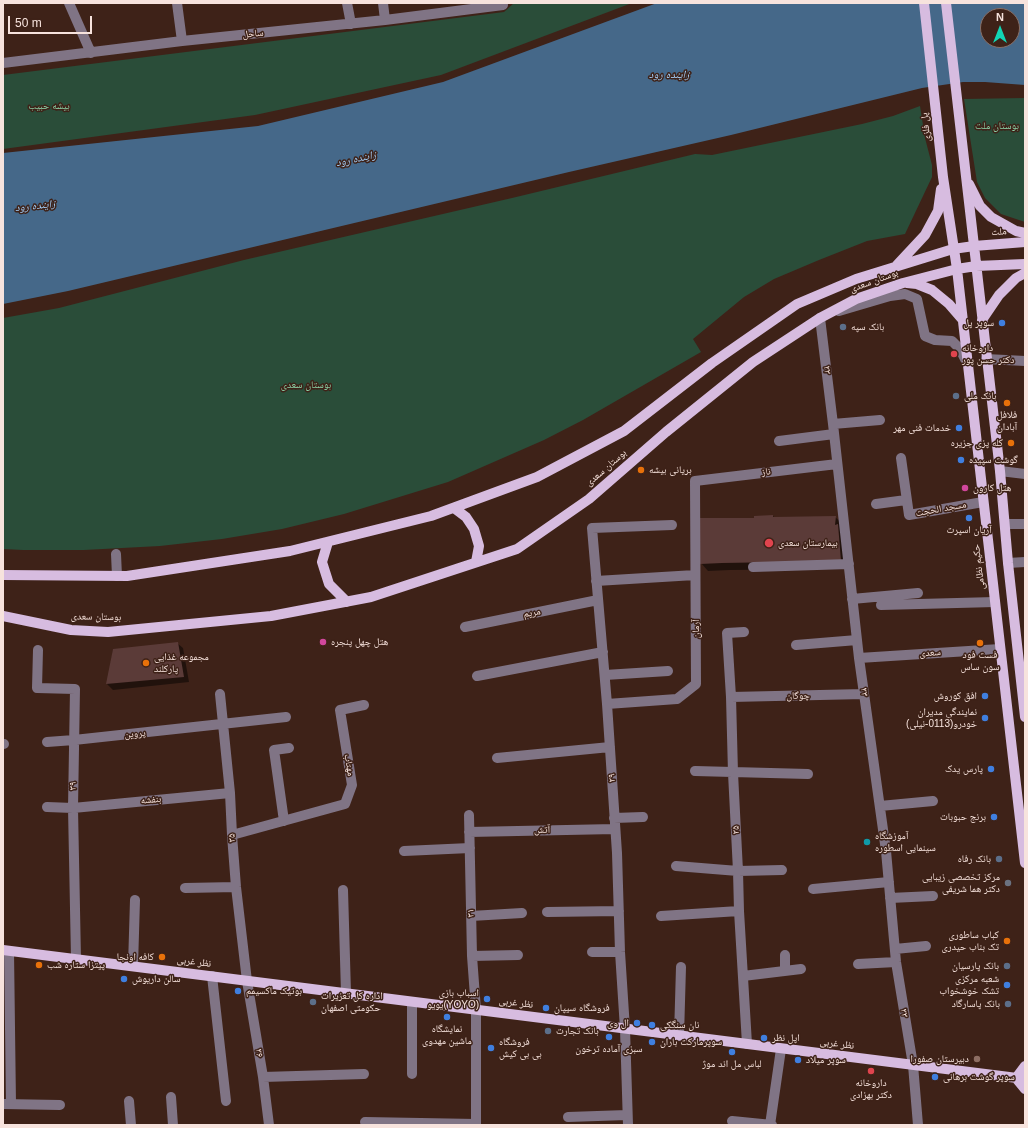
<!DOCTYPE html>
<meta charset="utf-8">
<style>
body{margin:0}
#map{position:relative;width:1028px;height:1128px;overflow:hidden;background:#3e2218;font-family:Helvetica,sans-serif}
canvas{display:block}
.frame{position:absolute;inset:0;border:4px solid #f7e3dd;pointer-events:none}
.north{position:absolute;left:980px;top:8px;width:40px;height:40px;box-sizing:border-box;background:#3e2218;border:1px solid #886f67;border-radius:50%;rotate:0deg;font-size:11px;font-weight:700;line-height:16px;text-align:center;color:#f7e3dd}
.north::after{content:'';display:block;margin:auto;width:14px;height:18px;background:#12d5b4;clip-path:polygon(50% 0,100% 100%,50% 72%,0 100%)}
.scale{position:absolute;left:8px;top:16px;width:84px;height:18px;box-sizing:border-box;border:2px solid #f7e3dd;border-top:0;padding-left:5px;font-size:12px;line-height:14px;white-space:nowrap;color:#f7e3dd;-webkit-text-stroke:3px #3e2218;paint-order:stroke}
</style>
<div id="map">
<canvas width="1028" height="1128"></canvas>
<div class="frame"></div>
<div class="north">N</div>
<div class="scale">50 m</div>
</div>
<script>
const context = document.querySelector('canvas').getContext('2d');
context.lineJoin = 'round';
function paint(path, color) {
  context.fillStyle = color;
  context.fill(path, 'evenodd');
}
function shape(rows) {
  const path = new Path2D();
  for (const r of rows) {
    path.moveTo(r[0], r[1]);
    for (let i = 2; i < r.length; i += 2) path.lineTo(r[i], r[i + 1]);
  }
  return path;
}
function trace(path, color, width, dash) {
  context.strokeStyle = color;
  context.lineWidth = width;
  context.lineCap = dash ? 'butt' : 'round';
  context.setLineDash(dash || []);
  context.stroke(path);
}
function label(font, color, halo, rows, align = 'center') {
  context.font = font + ' Helvetica,"Noto Naskh Arabic",sans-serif';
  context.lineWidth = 3;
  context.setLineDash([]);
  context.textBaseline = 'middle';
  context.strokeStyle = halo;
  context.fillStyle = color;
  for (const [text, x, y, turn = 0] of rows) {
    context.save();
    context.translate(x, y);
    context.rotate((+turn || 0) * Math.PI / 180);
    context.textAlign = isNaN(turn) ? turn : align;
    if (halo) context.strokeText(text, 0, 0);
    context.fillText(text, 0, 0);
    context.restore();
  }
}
paint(shape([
 [514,3,632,3,441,75,255,115,3,149,3,75,504,12],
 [1025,98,1025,222,1001,214,985,198,977,182,964,99],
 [920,106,925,138,932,165,932,177,905,234,867,241,819,260,774,279,744,297,693,339,701,352,583,420,544,440,448,482,344,514,282,529,222,539,160,546,84,550,23,550,3,549,3,318,59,308,244,260,512,198,695,154,712,155,862,124,893,116]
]), '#2a4d39');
paint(shape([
 [657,3,1025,3,1025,85,985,82,963,82,922,88,731,135,569,172,68,291,3,304,3,153,258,126,443,82],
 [988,16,1012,16,1012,40,988,40]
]), '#456889');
paint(shape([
 [773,516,775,518,835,517,843,524,848,569,730,570,708,571,701,563,755,519],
 [177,643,183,648,189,682,113,690,107,684,113,650]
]), '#0007');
paint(shape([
 [773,515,773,517,836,516,835,525,838,524,841,561,722,563,700,564,698,518,754,518,754,516],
 [178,642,184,677,106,684,113,649]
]), '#5b3b38');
trace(shape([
 [69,3,91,53],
 [177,3,182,41],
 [347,3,351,24],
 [383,3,385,20],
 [3,63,182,41,385,20,503,5],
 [839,311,890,296,905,294,917,299,925,336,935,340,952,341,960,349,967,363],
 [820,318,833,424,859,658,886,851,896,962,913,1065,918,1125],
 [986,359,1025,361],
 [833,424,880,420],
 [779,441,834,434],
 [901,458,909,515,983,502],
 [1000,471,1025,474],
 [876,504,906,500],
 [1005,524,1025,524],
 [116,554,117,576],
 [1008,563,1025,562],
 [753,567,849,564],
 [596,581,695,575],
 [852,599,918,593],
 [881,605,995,602],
 [465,627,598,600],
 [744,632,727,633,731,697,733,773,738,871,739,911,747,1044],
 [796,645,857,640],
 [38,650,37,688,75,689,73,808,76,959],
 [859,658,1000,649],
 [605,675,668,671],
 [477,676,603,652],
 [220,694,230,793,232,835,236,887,247,981,263,1077,269,1125],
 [731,697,864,694],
 [607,704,677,699,696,684,695,481,837,464],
 [47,742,74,740,286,717],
 [3,744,4,744],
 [497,758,610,747],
 [695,771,808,774],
 [880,806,933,801],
 [47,807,73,808,230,793],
 [469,815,472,956,476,1010,476,1125],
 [614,818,643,817],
 [284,821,274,750,289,748],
 [469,832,615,829],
 [232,835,345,804,352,785,340,710,364,705],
 [404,851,470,848],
 [676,866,738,871,782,870],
 [185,888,236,887],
 [813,889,889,882],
 [343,890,346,993],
 [890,898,933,896],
 [547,912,619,911],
 [471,916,522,913],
 [661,916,739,911],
 [895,949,926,946],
 [9,951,11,1104],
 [592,952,620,952],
 [785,955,785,971],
 [472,956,518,955],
 [858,964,896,962],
 [133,966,135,900],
 [212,976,226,1101],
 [743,976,801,969],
 [412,1002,412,1074],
 [679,1036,681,967],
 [263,1077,364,1074],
 [171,1097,173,1125],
 [129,1101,131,1125],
 [3,1104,60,1105],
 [568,1117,627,1115],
 [732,1121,772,1125],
 [365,1122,476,1124],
 [628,1125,625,1029,620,952,617,853,607,704,592,528,672,525],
 [770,1125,781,1049]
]), '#807485', 10);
trace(shape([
 [924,3,943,177,957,269,1025,863],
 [946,3,1000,471,1008,563,1025,717],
 [969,184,980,206,991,217,1016,231,1025,233],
 [897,265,925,235,938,211,941,189],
 [907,283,917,284,932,290,949,304,962,319],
 [982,320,999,295,1016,278,1025,273],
 [454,508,466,517,474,529,479,546,476,562],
 [328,542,322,562,329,584,347,602],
 [3,575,127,576,290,551,431,516,537,477,624,431,712,363,797,304,856,279,953,249,974,246,1025,242],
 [3,616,71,630,108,632,271,616,371,597,517,549,589,499,666,432,753,362,820,318,856,299,903,283,957,269,976,266,1025,264],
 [3,950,1025,1079],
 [1016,1078,1025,1066],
 [1016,1078,1025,1089]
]), '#d7bce0', 10);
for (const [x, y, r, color] of [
 [1002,323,4,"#3f7fe0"],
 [843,327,4,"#5c6f8a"],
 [954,354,4,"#e0444e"],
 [956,396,4,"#5c6f8a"],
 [1007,403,4,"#e8710a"],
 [959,428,4,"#3f7fe0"],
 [1011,443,4,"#e8710a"],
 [961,460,4,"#3f7fe0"],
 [641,470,4,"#e8710a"],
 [965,488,4,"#d1479c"],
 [969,518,4,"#3f7fe0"],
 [769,543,5,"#e0444e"],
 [323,642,4,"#d1479c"],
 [980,643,4,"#e8710a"],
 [146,663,4,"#e8710a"],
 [985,696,4,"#3f7fe0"],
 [985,718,4,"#3f7fe0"],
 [991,769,4,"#3f7fe0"],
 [994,817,4,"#3f7fe0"],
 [867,842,4,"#0f9aa8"],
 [999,859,4,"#5c6f8a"],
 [1008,883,4,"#6b7280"],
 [1007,941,4,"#e8710a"],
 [162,957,4,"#e8710a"],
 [39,965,4,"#e8710a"],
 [1007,966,4,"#5c6f8a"],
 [124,979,4,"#3f7fe0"],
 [1007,985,4,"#3f7fe0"],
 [238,991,4,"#3f7fe0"],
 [487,999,4,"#3f7fe0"],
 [313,1002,4,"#5c6f8a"],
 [1008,1004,4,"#5c6f8a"],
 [546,1008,4,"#3f7fe0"],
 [447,1017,4,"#3f7fe0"],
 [637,1023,4,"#3f7fe0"],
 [652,1025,4,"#3f7fe0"],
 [548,1031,4,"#5c6f8a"],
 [609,1037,4,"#3f7fe0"],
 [764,1038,4,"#3f7fe0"],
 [652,1042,4,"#3f7fe0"],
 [491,1048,4,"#3f7fe0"],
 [732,1052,4,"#3f7fe0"],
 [977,1059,4,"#8d6e63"],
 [798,1060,4,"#3f7fe0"],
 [871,1071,4,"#e0444e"],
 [935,1077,4,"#3f7fe0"]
]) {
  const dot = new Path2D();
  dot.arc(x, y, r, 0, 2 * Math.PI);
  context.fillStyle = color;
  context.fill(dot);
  trace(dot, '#3e2218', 1.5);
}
label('10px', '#f7e3dd', '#3e2218', [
 ["ساحل",253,34,-6],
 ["پل فلزی",926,127,-96],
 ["ملت",999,232,-4],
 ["بوستان سعدی",874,281,-20],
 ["۲۳",827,370,83],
 ["بوستان سعدی",606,468,-41],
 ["ناز",766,472,-7],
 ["مسجد الحجت",941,509,-10],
 ["حکیم نظامی",979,567,-97],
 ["مریم",532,613,-11],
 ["بوستان سعدی",96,617,1],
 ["آرمان",696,629,-90],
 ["سعدی",930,653,-4],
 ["۲۳",864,692,82],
 ["چوگان",798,696,-1],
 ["پروین",135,734,-6],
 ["مهتاب",349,765,81],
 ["۲۹",612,778,-94],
 ["۳۹",73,786,-89],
 ["بنفشه",151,800,-6],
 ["آتش",542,830,-1],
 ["۲۵",736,830,-93],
 ["۳۵",232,838,-94],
 ["۳۱",471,913,-91],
 ["نظر غربی",194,962,7],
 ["نظر غربی",516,1003,7],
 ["۲۳",904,1013,81],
 ["نظر غربی",837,1044,7],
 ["۲۶",259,1053,81]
]);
label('10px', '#8cd5a9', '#3e2218', [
 ["بیشه حبیب",49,106],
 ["بوستان ملت",997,126],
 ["بوستان سعدی",306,385]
]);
label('10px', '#f7e3dd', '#3e2218', [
 ["سوپر پل",994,323,"right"],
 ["بانک سپه",851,327],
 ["داروخانه",962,348],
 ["دکتر حسن پور",962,360],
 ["بانک ملی",964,396],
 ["فلافل",1007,415,"center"],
 ["آبادان",1007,427,"center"],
 ["خدمات فنی مهر",951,428,"right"],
 ["کله پزی جزیره",1003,443,"right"],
 ["گوشت سپیده",969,460],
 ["بریانی بیشه",649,470],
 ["هتل کارون",973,488],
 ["آریان اسپرت",969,530,"center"],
 ["بیمارستان سعدی",778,543],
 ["هتل چهل پنجره",331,642],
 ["فست فود",980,655,"center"],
 ["سون ساس",980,667,"center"],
 ["مجموعه غذایی",154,657],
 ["پارکلند",154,669],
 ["افق کوروش",977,696,"right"],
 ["نمایندگی مدیران",977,712,"right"],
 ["خودرو(0113-نیلی)",977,724,"right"],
 ["پارس یدک",983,769,"right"],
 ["برنج حبوبات",986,817,"right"],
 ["آموزشگاه",875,836],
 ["سینمایی اسطوره",875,848],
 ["بانک رفاه",991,859,"right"],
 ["مرکز تخصصی زیبایی",1000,877,"right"],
 ["دکتر هما شریفی",1000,889,"right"],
 ["کباب ساطوری",999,935,"right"],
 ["تک بناب حیدری",999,947,"right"],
 ["کافه اونجا",154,957,"right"],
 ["پیتزا ستاره شب",47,965],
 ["بانک پارسیان",999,966,"right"],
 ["سالن داریوش",132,979],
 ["شعبه مرکزی",999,979,"right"],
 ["تشک خوشخواب",999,991,"right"],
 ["بوتیک ماکسیمم",246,991],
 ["اسباب بازی",479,993,"right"],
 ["یویو(YOYO)",479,1005,"right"],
 ["اداره کل تعزیرات",321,996],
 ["حکومتی اصفهان",321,1008],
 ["بانک پاسارگاد",1000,1004,"right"],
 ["فروشگاه سیپان",554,1008],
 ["ال وی",629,1023,"right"],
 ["نان سنگکی",660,1025],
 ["نمایشگاه",447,1029,"center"],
 ["ماشین مهدوی",447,1041,"center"],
 ["بانک تجارت",556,1031],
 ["اپل نظر",772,1038],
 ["فروشگاه",499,1042],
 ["بی بی کیش",499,1054],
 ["سوپرمارکت باران",660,1042],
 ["سبزی آماده ترخون",609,1049,"center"],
 ["دبیرستان صفورا",969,1059,"right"],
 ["سوپر میلاد",806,1060],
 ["لباس مل اند موژ",732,1064,"center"],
 ["سوپر گوشت برهانی",943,1077],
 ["داروخانه",871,1083,"center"],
 ["دکتر بهزادی",871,1095,"center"]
], 'left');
label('italic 11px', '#a5d2fd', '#3e2218', [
 ["زاینده رود",669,75],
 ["زاینده رود",356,159,-12],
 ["زاینده رود",35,206,-6]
]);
</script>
